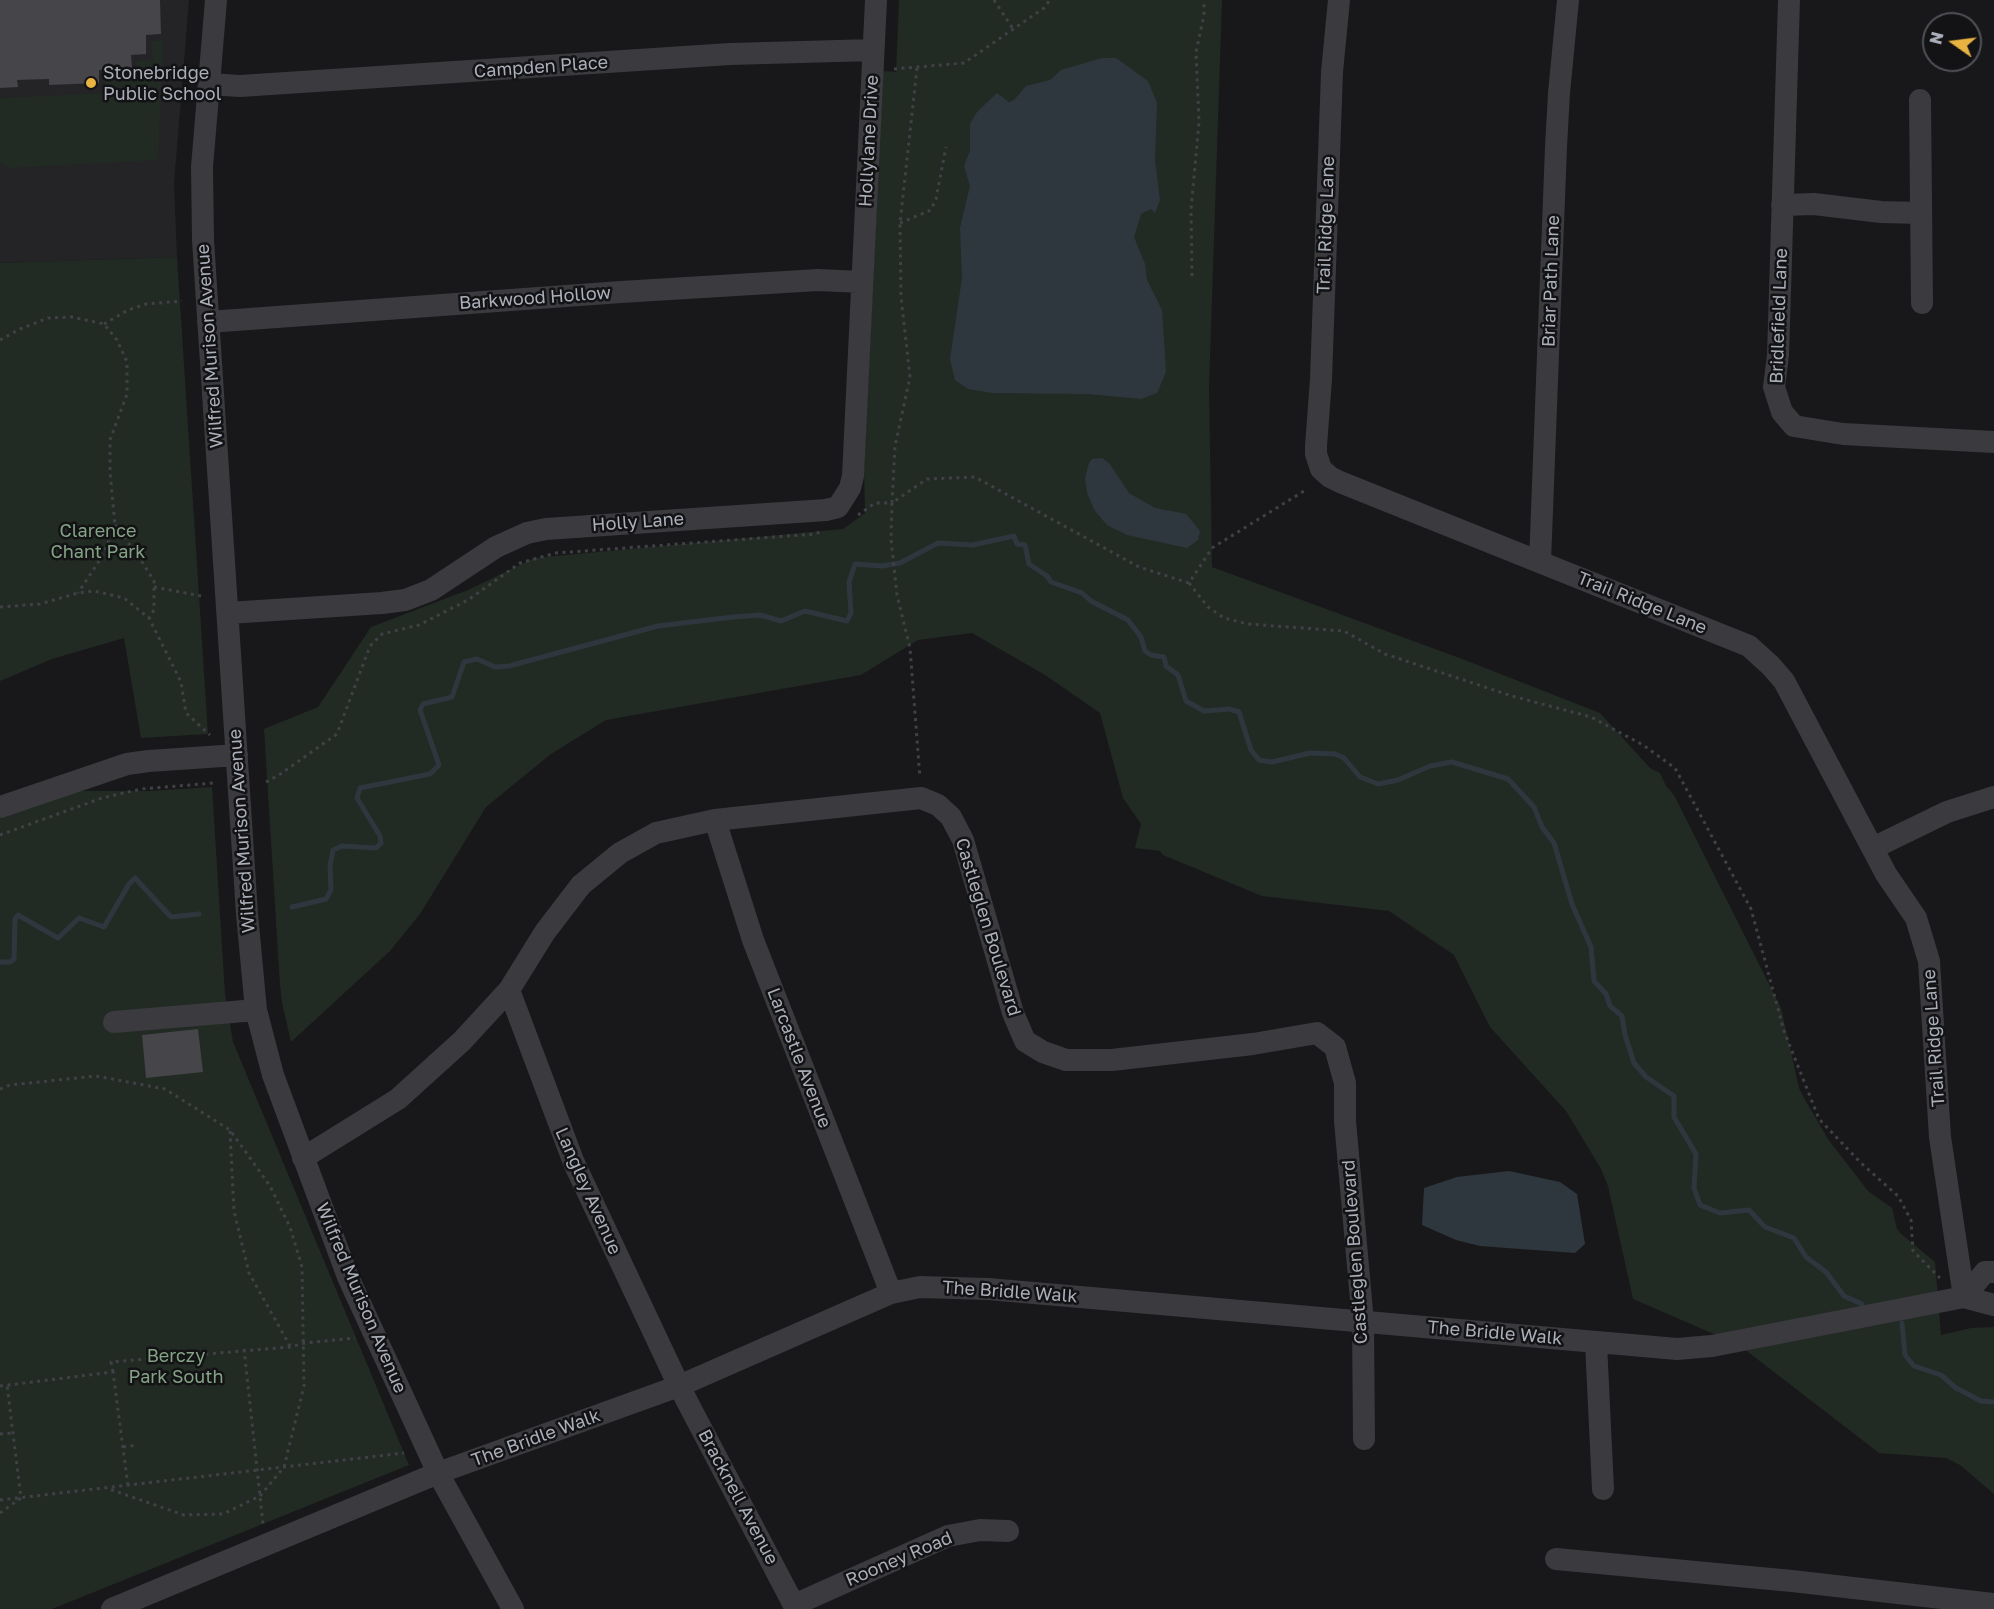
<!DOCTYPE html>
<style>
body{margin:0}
#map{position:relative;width:1994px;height:1609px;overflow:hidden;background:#18181a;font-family:"Golos Text",sans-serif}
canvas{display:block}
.north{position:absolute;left:1922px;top:12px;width:60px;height:60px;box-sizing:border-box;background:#131315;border:2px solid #505157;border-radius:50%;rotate:284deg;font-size:16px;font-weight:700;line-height:24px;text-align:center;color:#abafb9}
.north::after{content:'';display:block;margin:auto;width:21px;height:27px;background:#e9b342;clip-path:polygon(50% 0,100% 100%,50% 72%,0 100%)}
</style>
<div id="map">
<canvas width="1994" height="1609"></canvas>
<div class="north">N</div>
</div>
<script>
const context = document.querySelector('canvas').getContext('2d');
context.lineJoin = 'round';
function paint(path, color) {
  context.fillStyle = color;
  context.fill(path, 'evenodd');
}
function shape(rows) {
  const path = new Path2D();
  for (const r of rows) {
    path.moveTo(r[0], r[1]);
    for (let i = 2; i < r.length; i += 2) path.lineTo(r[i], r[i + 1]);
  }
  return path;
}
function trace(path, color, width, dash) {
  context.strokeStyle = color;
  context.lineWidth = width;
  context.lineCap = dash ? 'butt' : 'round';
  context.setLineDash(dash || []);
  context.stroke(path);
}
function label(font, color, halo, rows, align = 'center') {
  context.font = font + ' "Golos Text",sans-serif';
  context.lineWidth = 5;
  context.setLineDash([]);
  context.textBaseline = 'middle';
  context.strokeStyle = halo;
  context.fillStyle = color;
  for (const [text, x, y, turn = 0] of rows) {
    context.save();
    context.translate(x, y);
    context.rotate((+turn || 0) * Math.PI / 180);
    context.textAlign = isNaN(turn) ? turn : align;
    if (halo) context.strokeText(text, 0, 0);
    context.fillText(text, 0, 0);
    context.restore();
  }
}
paint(shape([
 [0,0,189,0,174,184,177,257,0,263]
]), '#242427');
paint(shape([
 [899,0,1222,0,1209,387,1212,567,1465,660,1600,713,1650,768,1660,773,1666,786,1674,795,1781,1008,1799,1088,1804,1098,1828,1139,1868,1191,1892,1208,1897,1229,1900,1233,1935,1262,1941,1335,1971,1328,1994,1327,1994,1494,1960,1465,1946,1458,1879,1453,1739,1345,1633,1299,1608,1186,1601,1169,1566,1111,1490,1027,1454,955,1389,911,1262,896,1163,855,1160,851,1135,848,1141,824,1123,798,1100,713,1045,675,972,633,918,640,861,675,606,720,551,754,486,807,420,914,390,951,291,1042,282,1003,280,985,264,729,318,707,371,627,468,590,534,558,843,529,865,513,864,469,883,71,896,72],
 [151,41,163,41,158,160,9,168,0,163,0,98,107,93,105,75,138,74,137,61,153,60],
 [177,257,208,734,141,738,124,638,52,659,0,681,0,263],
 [212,787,225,994,233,1042,409,1465,52,1609,0,1609,0,817,76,791,149,791]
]), '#222a24');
paint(shape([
 [1102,58,1116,58,1148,81,1157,103,1155,160,1160,200,1155,213,1151,209,1141,214,1134,237,1145,264,1147,280,1162,310,1166,372,1157,393,1141,399,1088,394,992,393,968,389,955,380,950,359,962,278,960,228,970,186,964,166,970,151,970,124,977,112,997,93,1009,102,1014,100,1026,86,1050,80,1061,70],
 [1102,458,1109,463,1129,493,1155,508,1186,514,1200,531,1198,540,1187,548,1127,535,1107,525,1095,511,1087,493,1085,478,1089,463,1092,459],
 [1509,1171,1560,1182,1577,1194,1585,1244,1575,1253,1480,1246,1456,1240,1422,1225,1424,1188,1457,1177]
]), '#2f373e');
trace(shape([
 [292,907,326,899,331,890,330,866,333,850,342,846,376,848,381,843,380,836,357,798,360,788,430,774,439,765,420,710,423,704,452,697,464,662,477,659,495,667,509,666,658,626,733,617,760,615,781,621,805,611,847,621,851,613,849,582,855,564,882,566,900,563,938,543,972,545,1014,536,1017,544,1025,545,1029,564,1047,576,1051,582,1082,593,1091,601,1128,620,1141,637,1145,651,1151,655,1164,657,1166,666,1178,675,1186,701,1204,711,1229,709,1239,712,1251,750,1259,760,1272,762,1310,753,1335,754,1344,758,1360,777,1378,784,1398,780,1430,766,1452,762,1508,779,1534,807,1542,827,1554,843,1572,904,1591,947,1594,981,1606,994,1610,1006,1622,1016,1625,1035,1634,1063,1646,1077,1674,1096,1674,1117,1696,1154,1694,1188,1700,1205,1720,1213,1749,1210,1765,1227,1794,1238,1806,1257,1826,1272,1844,1296,1862,1304],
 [0,962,10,962,14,959,15,919,18,915,58,938,79,918,104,927,129,884,135,878,171,917,199,914],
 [1902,1323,1905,1355,1914,1366,1941,1375,1956,1388,1981,1401,1994,1402]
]), '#2f373e', 5);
paint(shape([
 [0,0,160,0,161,34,146,35,146,54,131,55,132,68,99,70,99,83,49,85,49,79,17,80,18,87,0,88],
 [198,1029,203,1072,146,1078,142,1035]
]), '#45454a');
trace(shape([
 [994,0,1013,29],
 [917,68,900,223,901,297,910,377,895,446,892,503,927,479,975,477,1139,567,1189,583,1212,548,1304,491],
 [894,69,964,63,1044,8,1050,0],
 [900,223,931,210,936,199,946,147],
 [1192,276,1191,210,1199,122,1196,52,1204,15,1204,0],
 [104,324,128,310,146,304,182,301],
 [0,340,20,329,48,318,72,317,104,324,117,340,127,362,127,394,110,440,110,472,115,525,103,555,78,593],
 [858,515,875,503,892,503,891,539,897,595,910,648,920,778],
 [115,525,139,557,154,581,154,610,149,618],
 [1189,583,1208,607,1224,618,1248,624,1344,631,1385,654,1512,696,1591,717,1643,745,1675,768,1751,909,1784,1031,1819,1119,1861,1163,1898,1196,1911,1220,1913,1251,1940,1278],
 [154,587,201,596],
 [0,607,40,604,78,593,94,591,124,598,149,618,181,682,186,713,210,735],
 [266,782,279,775,337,734,370,646,382,634,419,625,468,600,520,563,556,553,815,534,822,531],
 [0,835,102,798,141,789,213,783],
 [0,1089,10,1085,96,1076,165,1089,230,1130,270,1186,290,1227,302,1267,304,1386,284,1467,260,1496,223,1514,184,1515,106,1488],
 [230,1131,234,1211,249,1273,290,1346],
 [244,1349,263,1524],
 [113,1372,111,1362,290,1347,305,1343,355,1338],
 [0,1386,113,1372,128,1486],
 [0,1434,13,1433],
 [123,1447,138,1445],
 [0,1500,404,1453],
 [0,1513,21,1498,7,1385]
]), '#404146', 3, [3, 4.5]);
trace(shape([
 [216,0,202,167,203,240,247,914,256,1010,273,1075,348,1277,438,1473,513,1609],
 [1339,0,1332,72,1321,379,1316,446,1316,454,1321,469,1330,477,1340,482,1749,646,1771,666,1784,681,1886,874,1916,918,1929,961,1940,1137,1964,1297],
 [1789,0,1778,355,1774,387,1782,412,1794,426,1843,434,1994,442],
 [209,84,240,86,730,54,873,50],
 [1920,100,1922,303],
 [1782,205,1814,204,1881,212,1921,213],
 [208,322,621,292,818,280,862,282],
 [1540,562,1556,147,1559,93,1568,0],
 [228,613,382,603,405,600,431,590,496,547,527,533,546,529,826,510,838,507,850,488,853,476,876,0],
 [0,807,127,764,149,761,237,755],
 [715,820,753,940,891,1293],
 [1873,848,1947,812,1994,797],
 [509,990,574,1163,679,1386,796,1609],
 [114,1022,256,1010],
 [303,1158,398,1099,462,1041,509,990,545,932,581,885,620,853,656,833,715,820,921,798,938,805,951,817,963,840,1013,1013,1025,1041,1043,1052,1066,1060,1112,1060,1253,1044,1317,1033,1335,1047,1345,1083,1345,1121,1363,1322,1364,1439],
 [1964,1297,1985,1272,1994,1272],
 [1596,1343,1603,1489],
 [1556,1559,1792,1581,1994,1604],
 [794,1605,948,1536,980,1530,1008,1531],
 [112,1609,438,1473,679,1386,891,1293,920,1287,988,1289,1677,1349,1712,1346,1964,1297,1994,1305]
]), '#3a3a3f', 22);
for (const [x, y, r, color] of [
 [91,83,6,"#e9b342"]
]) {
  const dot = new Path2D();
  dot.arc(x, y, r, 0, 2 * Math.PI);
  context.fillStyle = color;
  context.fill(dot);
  trace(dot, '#131315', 2);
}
label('18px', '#abafb9', '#131315', [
 ["Campden Place",541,67,-4],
 ["Hollylane Drive",869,141,-87],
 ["Trail Ridge Lane",1326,225,-88],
 ["Briar Path Lane",1551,281,-88],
 ["Barkwood Hollow",535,298,-4],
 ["Bridlefield Lane",1779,316,-88],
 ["Wilfred Murison Avenue",210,346,-94],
 ["Holly Lane",638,522,-4],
 ["Trail Ridge Lane",1642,603,22],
 ["Wilfred Murison Avenue",242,831,-94],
 ["Castleglen Boulevard",988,927,73],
 ["Trail Ridge Lane",1934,1038,-94],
 ["Larcastle Avenue",799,1058,69],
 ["Langley Avenue",588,1191,66],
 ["Castleglen Boulevard",1355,1252,-94],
 ["The Bridle Walk",1010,1292,4],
 ["Wilfred Murison Avenue",361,1298,67],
 ["The Bridle Walk",1495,1333,5],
 ["The Bridle Walk",536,1438,-20],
 ["Bracknell Avenue",738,1497,62],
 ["Rooney Road",899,1559,-23]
]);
label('18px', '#abafb9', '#131315', [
 ["Stonebridge",103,73],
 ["Public School",103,94]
], 'left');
label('18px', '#84a386', '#131315', [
 ["Clarence",98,531],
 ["Chant Park",98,552],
 ["Berczy",176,1356],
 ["Park South",176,1377]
]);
</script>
